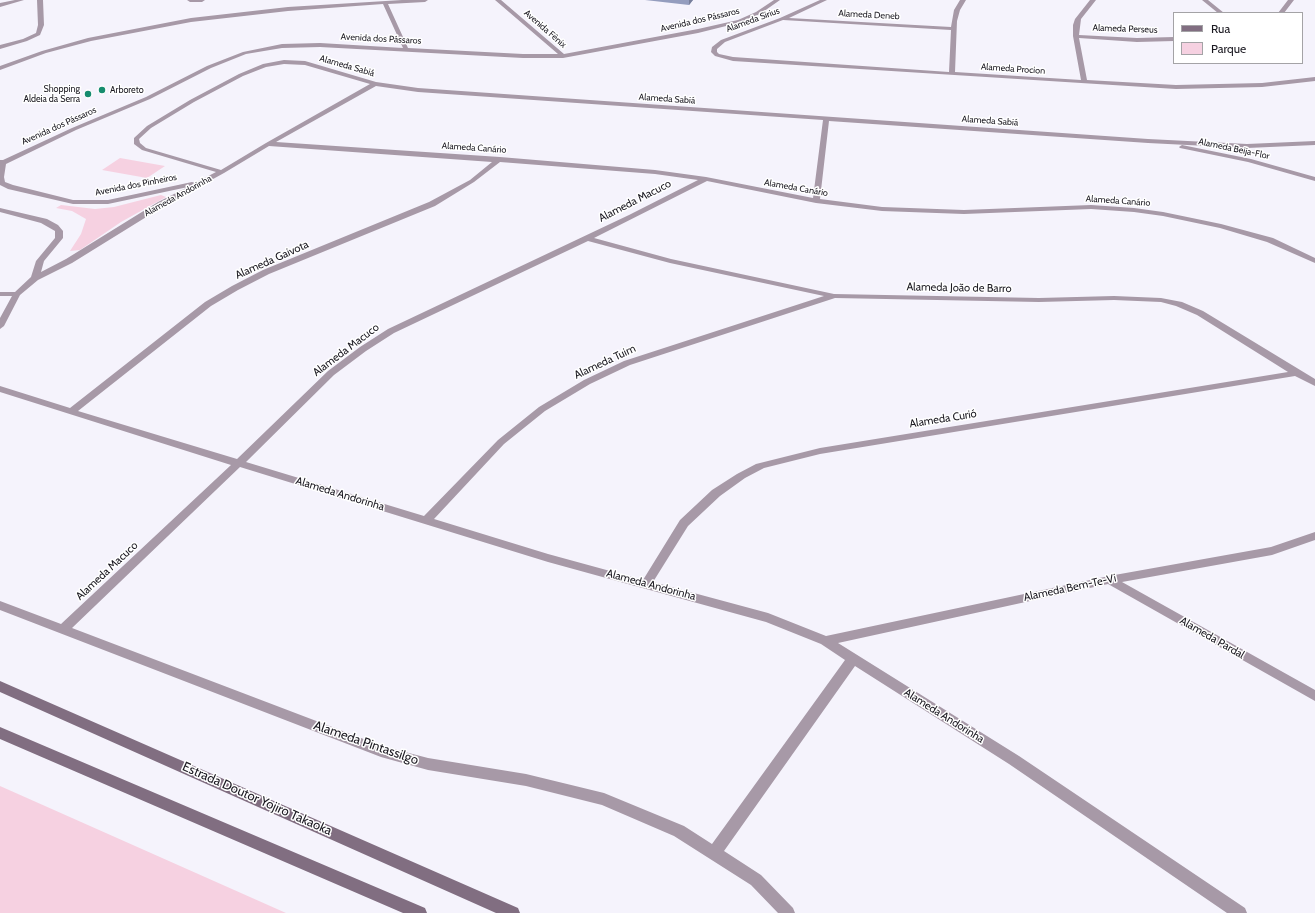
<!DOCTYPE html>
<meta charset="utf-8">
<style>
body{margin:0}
#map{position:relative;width:1315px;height:913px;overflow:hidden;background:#f5f3fc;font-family:Cabin,sans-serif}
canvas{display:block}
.legend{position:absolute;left:1173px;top:12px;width:130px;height:52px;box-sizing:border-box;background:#fff;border:1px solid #a4a3a6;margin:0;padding:5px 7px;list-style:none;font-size:12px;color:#1b1921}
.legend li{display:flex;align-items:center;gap:8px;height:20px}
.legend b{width:20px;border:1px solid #a4a3a6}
</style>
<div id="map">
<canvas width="1315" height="913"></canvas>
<ul class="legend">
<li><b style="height:5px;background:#816e81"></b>Rua</li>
<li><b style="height:11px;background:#f6d1e1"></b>Parque</li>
</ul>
</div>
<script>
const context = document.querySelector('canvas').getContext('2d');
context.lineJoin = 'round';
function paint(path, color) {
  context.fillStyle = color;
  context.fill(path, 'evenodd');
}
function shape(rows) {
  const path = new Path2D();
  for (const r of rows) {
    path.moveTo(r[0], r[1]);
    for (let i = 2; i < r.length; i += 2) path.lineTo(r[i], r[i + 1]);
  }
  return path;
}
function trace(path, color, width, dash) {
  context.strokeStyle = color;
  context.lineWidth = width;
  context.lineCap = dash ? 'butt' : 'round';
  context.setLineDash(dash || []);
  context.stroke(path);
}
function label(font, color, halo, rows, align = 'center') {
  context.font = font + ' Cabin,sans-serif';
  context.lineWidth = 3;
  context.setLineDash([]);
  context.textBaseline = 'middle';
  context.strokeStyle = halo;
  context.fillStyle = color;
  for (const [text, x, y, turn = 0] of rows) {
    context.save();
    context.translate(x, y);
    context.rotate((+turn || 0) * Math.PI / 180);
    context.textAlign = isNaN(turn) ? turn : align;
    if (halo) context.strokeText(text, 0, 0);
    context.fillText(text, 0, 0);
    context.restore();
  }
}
paint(shape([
 [120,158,165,166,147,178,102,170],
 [161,195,166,197,121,222,80,250,70,251,81,234,86,219,72,211,56,208,61,205,95,209,114,207],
 [0,786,286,913,0,913]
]), '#f6d1e1');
paint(shape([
 [15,0,24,0,0,7,0,3,15,0],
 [37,0,43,0,44,25,40,35,27,41,0,49,0,45,23,39,36,33,38,25,37,0],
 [187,0,205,0,202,2,190,2,187,0],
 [402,0,428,0,425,2,388,4,408,48,523,54,558,54,495,0,501,0,564,54,698,29,738,20,756,12,774,0,780,0,760,14,742,22,698,33,563,58,523,58,320,47,282,48,246,54,211,68,150,99,76,130,6,164,4,177,5,182,13,185,73,200,108,200,192,182,195,183,216,172,142,150,134,144,134,138,147,126,190,100,239,74,263,64,284,60,305,61,376,82,418,88,1148,139,1247,144,1315,141,1315,145,1247,148,1148,143,829,121,820,199,882,207,964,210,1091,205,1134,208,1163,212,1221,224,1273,238,1315,258,1315,263,1267,242,1220,228,1163,216,1134,212,1091,209,964,214,882,211,816,203,707,181,594,238,671,259,834,294,1039,298,1114,296,1161,298,1182,302,1203,311,1315,379,1315,386,1295,376,820,454,764,468,745,478,720,496,688,526,653,582,768,613,826,636,1109,576,1271,547,1315,532,1315,540,1272,555,1122,582,1315,690,1315,701,1108,584,838,643,1019,756,1245,908,1247,913,1227,913,1009,764,855,666,724,851,761,875,793,908,795,913,778,913,751,885,674,836,602,805,526,786,428,770,381,757,0,610,0,601,61,624,231,465,0,392,0,386,70,408,205,302,232,286,263,270,429,202,470,180,492,162,269,146,224,173,164,206,72,263,38,280,20,295,4,326,0,329,0,318,12,296,0,296,0,292,15,292,31,277,36,261,55,238,55,231,41,223,0,212,0,208,47,219,58,225,63,231,63,238,44,261,41,272,66,259,158,202,188,187,108,204,73,204,8,189,0,185,0,160,3,160,72,128,146,97,207,66,243,52,282,44,320,43,403,48,383,4,288,11,191,22,91,41,46,53,0,70,0,66,42,51,88,38,191,18,288,7,402,0],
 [284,64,305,65,370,84,266,143,221,170,146,148,140,143,139,139,151,128,194,102,243,76,266,67,284,64],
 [376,86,418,92,823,120,813,198,706,177,655,170,500,157,276,142,376,86],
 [500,162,655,174,698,180,629,215,388,329,360,347,328,371,237,459,78,411,211,306,238,290,269,274,435,206,474,182,500,162],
 [588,241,670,263,824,296,624,361,584,380,539,407,498,440,424,516,246,462,334,375,366,351,394,333,588,241],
 [835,298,1039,302,1114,300,1161,302,1176,306,1197,315,1288,372,820,448,756,464,737,474,712,490,680,520,643,580,548,554,434,519,504,444,545,411,590,384,630,365,835,298],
 [240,467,548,562,766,622,821,644,845,660,712,844,684,826,604,793,526,774,428,758,382,746,72,628,240,467],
 [820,0,827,0,789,18,951,27,954,10,960,0,966,0,960,10,957,21,955,72,1081,80,1073,36,1073,25,1075,19,1090,0,1096,0,1081,19,1079,35,1137,38,1174,37,1174,41,1137,42,1079,38,1087,80,1176,85,1262,83,1315,77,1315,81,1262,87,1176,89,733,61,715,56,711,52,712,47,721,40,780,18,820,0],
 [783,20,951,30,949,72,733,57,719,54,717,52,717,49,725,42,783,20],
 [1202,0,1208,0,1224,13,1218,13,1202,0],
 [1288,0,1294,0,1284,13,1278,13,1288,0],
 [1182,145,1251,159,1315,177,1315,181,1248,162,1180,148,1179,147,1182,145]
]), '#a799a7');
paint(shape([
 [0,681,518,908,520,913,496,913,0,692,0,681],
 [0,727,425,908,427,913,403,913,0,739,0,727]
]), '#816e81');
paint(shape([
 [645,0,693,0,689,5]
]), '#949dbe');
paint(shape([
 [689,0,693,0,689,5]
]), '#787f9b');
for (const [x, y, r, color] of [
 [102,90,4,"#168c6e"],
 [88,94,4,"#168c6e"]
]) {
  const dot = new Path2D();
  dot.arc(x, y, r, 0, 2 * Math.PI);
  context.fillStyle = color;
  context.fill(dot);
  trace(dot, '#fff', 1.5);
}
label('9px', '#1b1921', '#fff', [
 ["Alameda Deneb",869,15,3],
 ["Avenida dos Pássaros",700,20,-13],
 ["Alameda Sirius",753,20,-20],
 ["Avenida Fênix",545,29,41],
 ["Alameda Perseus",1125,29,2],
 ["Avenida dos Pássaros",381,39,3],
 ["Alameda Sabiá",347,66,16],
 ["Alameda Procion",1013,69,4],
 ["Alameda Sabiá",667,99,4],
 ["Alameda Sabiá",990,121,4],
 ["Avenida dos Pássaros",59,126,-24],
 ["Alameda Canário",474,148,4],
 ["Alameda Beija-Flor",1234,149,12],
 ["Avenida dos Pinheiros",136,185,-11],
 ["Alameda Canário",796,188,10],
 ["Alameda Andorinha",178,196,-29],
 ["Alameda Canário",1118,201,4]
]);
label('9px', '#1b1921', '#fff', [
 ["Shopping",80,89],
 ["Aldeia da Serra",80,99],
 ["Arboreto",110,90,"left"]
], 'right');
label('11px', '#1b1921', '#fff', [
 ["Alameda Macuco",635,201,-27],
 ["Alameda Gaivota",272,260,-24],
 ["Alameda João de Barro",959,288,1],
 ["Alameda Macuco",346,350,-37],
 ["Alameda Tuim",605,362,-25],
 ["Alameda Curió",943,419,-9],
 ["Alameda Andorinha",340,494,17],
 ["Alameda Macuco",107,571,-43],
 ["Alameda Andorinha",651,585,15],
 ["Alameda Bem-Te-Vi",1070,588,-12],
 ["Alameda Pardal",1212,638,30],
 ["Alameda Andorinha",944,716,32]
]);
label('13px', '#1b1921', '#fff', [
 ["Alameda Pintassilgo",366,743,19],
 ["Estrada Doutor Yojiro Takaoka",257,799,24]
]);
</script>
